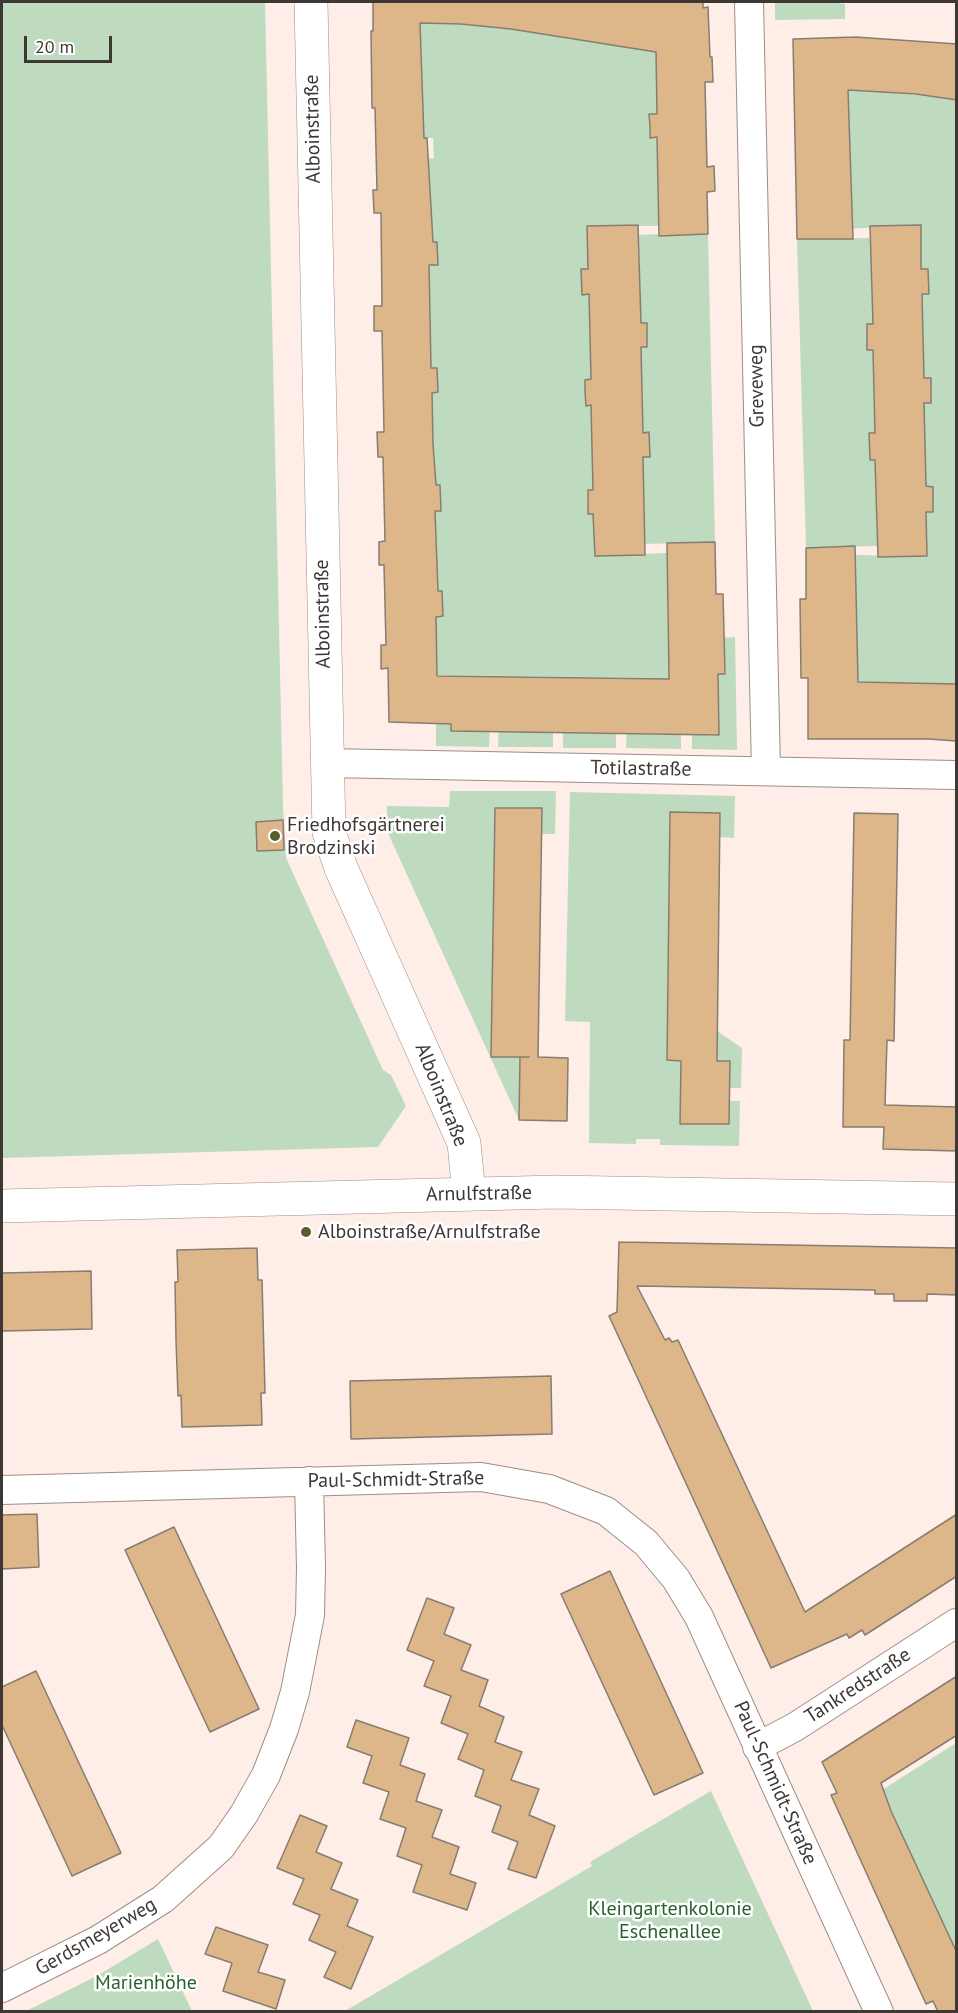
<!DOCTYPE html>
<meta charset="utf-8">
<style>
body{margin:0}
#map{position:relative;width:958px;height:2013px;overflow:hidden;background:#feeee7;font-family:"PT Sans",sans-serif}
canvas{display:block}
.frame{position:absolute;inset:0;border:3px solid #3e3835;pointer-events:none}
.scale{position:absolute;left:24px;top:36px;width:88px;height:27px;box-sizing:border-box;border:3px solid #3e3835;border-top:0;padding-left:8px;font-size:18px;line-height:21px;white-space:nowrap;color:#3e3835;-webkit-text-stroke:4px #fff;paint-order:stroke}
</style>
<div id="map">
<canvas width="958" height="2013"></canvas>
<div class="frame"></div>
<div class="scale">20 m</div>
</div>
<script>
const context = document.querySelector('canvas').getContext('2d');
context.lineJoin = 'round';
function paint(path, color) {
  context.fillStyle = color;
  context.fill(path, 'evenodd');
}
function shape(rows) {
  const path = new Path2D();
  for (const r of rows) {
    path.moveTo(r[0], r[1]);
    for (let i = 2; i < r.length; i += 2) path.lineTo(r[i], r[i + 1]);
  }
  return path;
}
function trace(path, color, width, dash) {
  context.strokeStyle = color;
  context.lineWidth = width;
  context.lineCap = dash ? 'butt' : 'round';
  context.setLineDash(dash || []);
  context.stroke(path);
}
function label(font, color, halo, rows, align = 'center') {
  context.font = font + ' "PT Sans",sans-serif';
  context.lineWidth = 5;
  context.setLineDash([]);
  context.textBaseline = 'middle';
  context.strokeStyle = halo;
  context.fillStyle = color;
  for (const [text, x, y, turn = 0] of rows) {
    context.save();
    context.translate(x, y);
    context.rotate((+turn || 0) * Math.PI / 180);
    context.textAlign = isNaN(turn) ? turn : align;
    if (halo) context.strokeText(text, 0, 0);
    context.fillText(text, 0, 0);
    context.restore();
  }
}
paint(shape([
 [2,2,265,2,283,806,286,858,383,1070,391,1075,406,1106,378,1147,2,1158],
 [775,2,828,2,845,4,845,19,775,20],
 [414,17,496,21,519,30,632,48,654,49,657,53,657,114,649,115,650,137,657,137,659,226,588,226,588,269,581,270,582,294,589,294,591,379,585,380,586,405,591,405,593,490,587,491,588,514,593,514,595,556,667,553,668,661,670,662,670,677,666,681,655,681,654,678,437,675,436,617,443,616,435,591,435,511,441,510,440,486,434,485,432,393,438,392,437,369,431,368,429,265,438,265,437,242,432,242,427,159,434,158,433,138,424,138,421,42],
 [849,84,850,90,870,92,891,86,891,93,915,95,916,89,940,91,940,98,956,100,956,684,877,682,861,685,858,680,855,555,927,556,926,512,933,511,933,487,926,486,924,403,931,403,931,378,924,378,922,294,929,294,928,269,921,269,921,225,846,229,845,187,851,186,851,174,850,162,844,163,843,127,849,126,849,114,842,114],
 [658,234,659,236,708,234,715,542,645,544,643,457,650,457,649,433,643,433,641,347,647,347,647,323,641,323,639,235],
 [871,238,873,324,867,325,867,350,873,350,875,433,869,434,870,459,876,460,877,546,806,548,797,239],
 [735,637,737,750,692,749,692,730,706,730,707,736,718,736,718,674,725,674,717,638],
 [436,724,490,725,489,747,436,746],
 [499,725,553,727,553,747,498,747],
 [563,727,577,727,578,733,602,734,616,728,616,748,563,748],
 [627,728,640,728,641,734,652,735,665,735,665,729,681,730,681,749,626,748],
 [450,791,556,791,555,834,541,834,542,808,495,808,491,1056,520,1057,519,1120,387,831,387,806,449,807],
 [570,792,735,796,734,838,720,837,720,813,670,812,667,1060,681,1061,680,1123,728,1124,729,1101,740,1101,739,1146,660,1145,660,1139,636,1139,636,1144,589,1143,590,1022,565,1021],
 [717,1031,742,1048,741,1088,729,1088,717,1061],
 [956,1743,956,1953,882,1790],
 [711,1791,813,2011,345,2011,592,1866,590,1862],
 [158,1939,192,2011,26,2011,95,1977]
]), '#bfdbbf');
const building = shape([
 [373,2,703,2,703,8,708,7,710,57,712,57,713,82,705,82,707,167,714,166,715,191,707,192,708,234,659,236,657,137,650,138,650,126,649,114,657,114,656,52,511,29,461,24,420,23,424,138,427,138,433,242,437,242,438,265,429,265,431,368,437,368,438,392,432,393,433,444,436,485,440,485,441,511,435,511,438,591,442,591,443,616,436,617,437,676,669,679,667,543,715,542,716,594,723,594,725,674,718,674,719,735,451,731,451,724,389,722,388,668,381,669,381,645,386,645,385,604,384,565,379,565,379,542,385,541,383,457,378,457,377,432,384,432,382,331,374,331,374,306,382,306,381,213,374,213,373,190,377,190,375,108,372,108,371,31,373,31,373,2],
 [855,37,957,44,957,100,916,94,848,90,853,239,797,239,793,39,855,37],
 [638,225,641,323,647,323,647,347,641,347,643,433,649,432,650,457,643,457,645,555,595,556,593,514,588,514,588,490,593,490,591,405,586,406,585,392,585,380,591,379,589,294,582,295,581,269,588,269,587,226,638,225],
 [921,225,921,269,928,269,929,294,922,294,924,378,931,378,931,403,924,403,926,486,933,487,933,512,926,512,927,556,878,557,875,460,870,460,869,433,875,433,873,350,867,350,867,324,873,324,870,226,921,225],
 [855,546,858,682,956,684,956,741,929,739,808,739,808,678,801,678,800,599,806,599,806,548,855,546],
 [495,808,542,808,538,1057,568,1058,567,1121,519,1120,520,1057,529,1057,491,1057,495,808],
 [670,812,720,813,717,1061,730,1061,729,1124,680,1124,681,1061,667,1060,670,812],
 [854,813,898,814,894,1041,887,1040,885,1105,957,1107,957,1151,883,1149,884,1127,843,1127,844,1040,850,1040,854,813],
 [283,820,284,850,257,851,256,822,283,820],
 [619,1242,957,1248,957,1295,927,1294,927,1301,894,1301,894,1294,875,1294,875,1290,637,1286,665,1340,669,1338,672,1342,678,1340,805,1612,957,1514,957,1576,865,1635,862,1630,849,1638,847,1634,771,1668,609,1316,617,1312,619,1242],
 [257,1248,258,1280,262,1280,265,1393,261,1393,262,1425,182,1427,181,1395,178,1396,176,1340,175,1282,178,1282,177,1250,257,1248],
 [91,1271,92,1329,2,1331,2,1273,91,1271],
 [551,1376,552,1434,351,1439,350,1381,551,1376],
 [37,1514,39,1567,2,1569,2,1515,37,1514],
 [174,1527,259,1709,210,1732,125,1550,174,1527],
 [610,1571,703,1773,654,1795,561,1594,610,1571],
 [427,1598,454,1608,444,1634,471,1645,461,1670,488,1680,479,1706,504,1717,495,1742,522,1752,511,1780,539,1789,529,1815,555,1826,536,1878,508,1869,518,1842,492,1832,501,1806,475,1796,484,1770,458,1759,468,1734,441,1723,451,1696,424,1686,434,1661,407,1650,427,1598],
 [36,1671,121,1853,72,1876,2,1725,2,1687,36,1671],
 [957,1676,957,1735,881,1783,891,1811,957,1953,957,2012,938,2012,933,2001,926,2004,899,1945,831,1795,837,1793,822,1762,957,1676],
 [356,1720,409,1738,400,1765,425,1774,416,1801,442,1810,432,1837,459,1847,450,1874,476,1883,467,1910,413,1892,422,1865,397,1856,406,1828,380,1819,389,1792,363,1783,372,1756,347,1747,356,1720],
 [300,1815,327,1826,316,1852,342,1863,331,1889,358,1900,347,1926,373,1937,351,1989,324,1977,336,1952,309,1940,320,1915,293,1904,304,1879,277,1868,300,1815],
 [216,1927,268,1945,258,1972,285,1980,276,2009,223,1991,232,1963,205,1954,216,1927]
]);
paint(building, '#ddb78a');
trace(building, '#867d72', 1.5);
const minor = shape([
 [749,2,766,771],
 [326,763,956,775],
 [2,1490,481,1477,549,1489,606,1511,646,1543,676,1579,699,1617,879,2012],
 [757,1747,795,1727,956,1623],
 [2,1988,98,1940,163,1899,221,1847,244,1814,266,1775,284,1729,295,1692,310,1615,311,1568,309,1481]
]);
const tertiary = shape([
 [311,2,329,832,341,868,464,1143,469,1194]
]);
const secondary = shape([
 [2,1206,556,1192,956,1199]
]);
trace(minor, '#9c8e87', 30);
trace(tertiary, '#9c8e87', 34);
trace(secondary, '#9c8e87', 34);
trace(minor, '#fff', 28);
trace(tertiary, '#fff', 33);
trace(secondary, '#fff', 33);
for (const [x, y, r, color] of [
 [275,836,6,"#565e2c"],
 [306,1232,6,"#565e2c"]
]) {
  const dot = new Path2D();
  dot.arc(x, y, r, 0, 2 * Math.PI);
  context.fillStyle = color;
  context.fill(dot);
  trace(dot, '#fff', 2);
}
label('20px', '#3e3835', '#fff', [
 ["Alboinstraße",313,129,-91],
 ["Greveweg",757,386,-91],
 ["Alboinstraße",323,614,-91],
 ["Totilastraße",641,769,1],
 ["Alboinstraße",441,1095,68],
 ["Arnulfstraße",479,1194,-1],
 ["Paul-Schmidt-Straße",396,1480,-1],
 ["Tankredstraße",858,1686,-33],
 ["Paul-Schmidt-Straße",775,1783,66],
 ["Gerdsmeyerweg",96,1937,-30]
]);
label('20px', '#3e3835', '#fff', [
 ["Friedhofsgärtnerei",287,825],
 ["Brodzinski",287,848],
 ["Alboinstraße/Arnulfstraße",318,1232]
], 'left');
label('20px', '#27612c', '#fff', [
 ["Kleingartenkolonie",670,1909],
 ["Eschenallee",670,1932],
 ["Marienhöhe",146,1983]
]);
</script>
